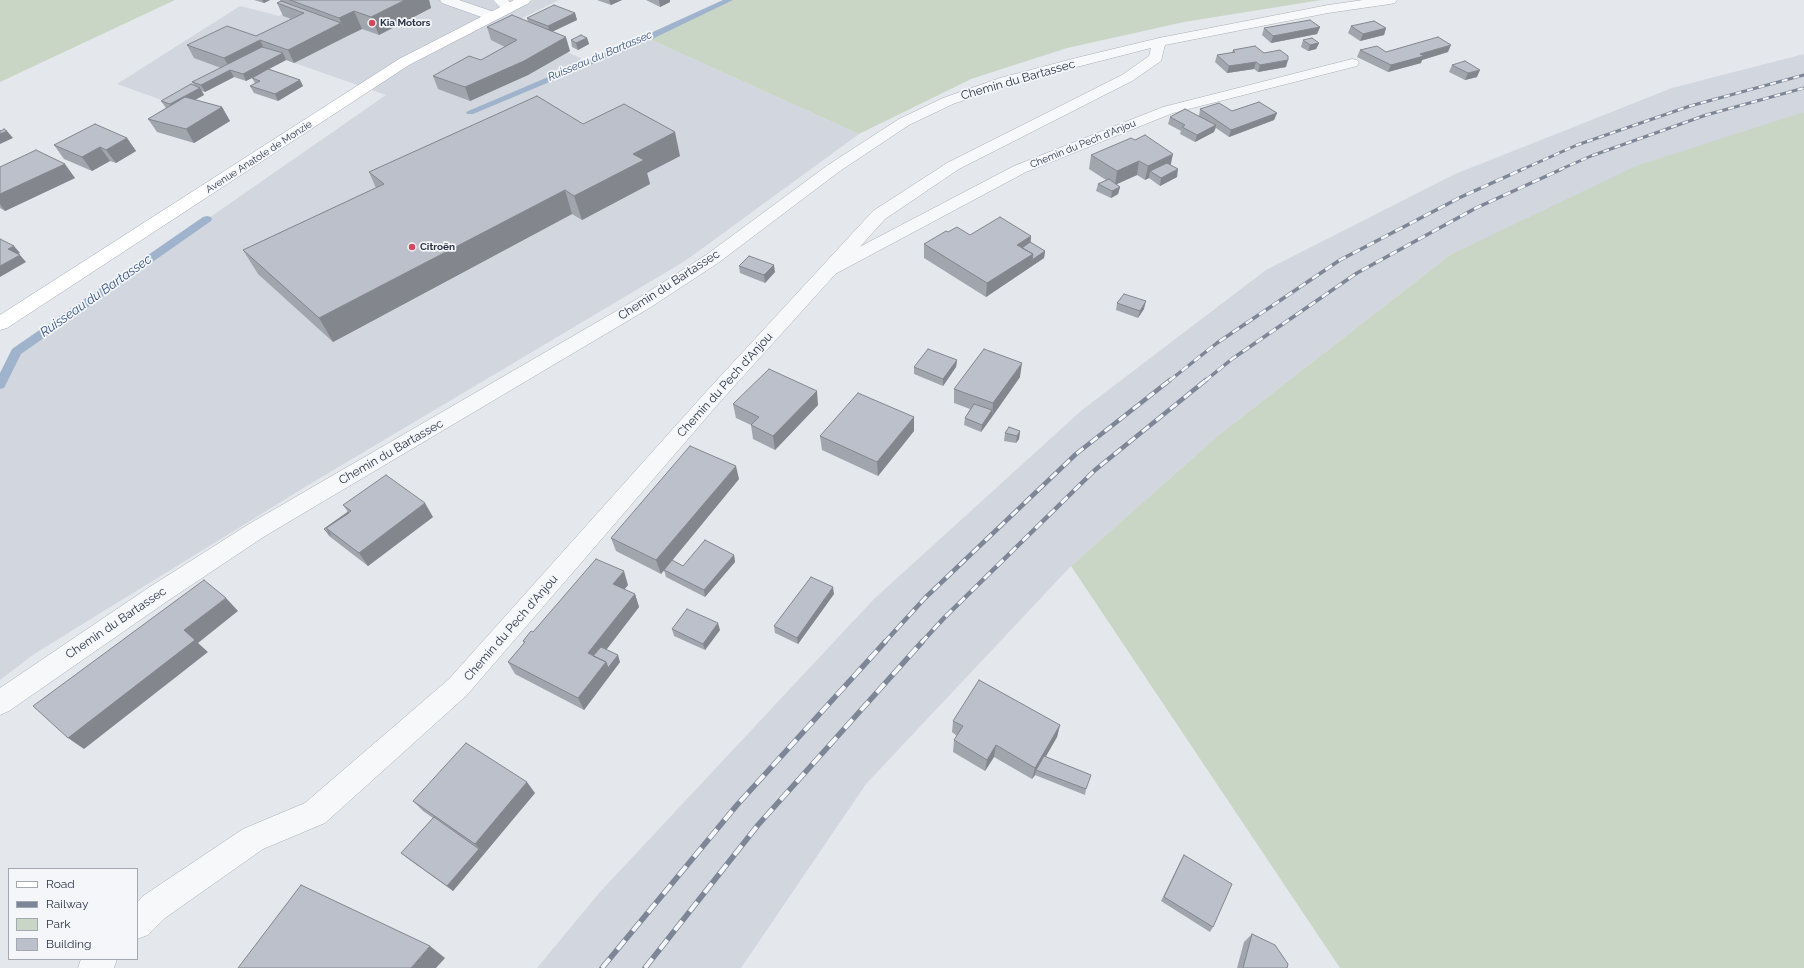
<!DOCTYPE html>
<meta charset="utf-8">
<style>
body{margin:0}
#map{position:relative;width:1804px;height:968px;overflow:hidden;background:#e4e7ec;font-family:Raleway,sans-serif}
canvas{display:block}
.legend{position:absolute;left:8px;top:868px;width:130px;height:92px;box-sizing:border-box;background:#f4f6f9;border:1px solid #a4a8b1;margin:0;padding:5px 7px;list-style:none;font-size:12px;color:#2b3445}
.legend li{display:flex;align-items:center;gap:8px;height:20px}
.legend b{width:20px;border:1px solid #a4a8b1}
</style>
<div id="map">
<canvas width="1804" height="968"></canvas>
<ul class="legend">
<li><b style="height:5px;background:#fff"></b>Road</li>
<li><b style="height:5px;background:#7d8696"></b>Railway</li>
<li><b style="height:11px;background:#c9d6c5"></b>Park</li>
<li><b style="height:11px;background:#bbc0ca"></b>Building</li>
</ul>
</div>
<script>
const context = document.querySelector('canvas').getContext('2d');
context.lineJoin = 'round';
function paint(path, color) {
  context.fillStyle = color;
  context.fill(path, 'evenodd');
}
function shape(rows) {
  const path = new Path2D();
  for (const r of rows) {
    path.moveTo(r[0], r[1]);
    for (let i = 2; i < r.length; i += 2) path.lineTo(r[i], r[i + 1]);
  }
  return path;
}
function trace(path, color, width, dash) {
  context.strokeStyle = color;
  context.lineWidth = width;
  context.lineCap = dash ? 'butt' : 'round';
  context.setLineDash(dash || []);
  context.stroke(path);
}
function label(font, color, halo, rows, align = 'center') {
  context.font = font + ' Raleway,sans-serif';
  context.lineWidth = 3.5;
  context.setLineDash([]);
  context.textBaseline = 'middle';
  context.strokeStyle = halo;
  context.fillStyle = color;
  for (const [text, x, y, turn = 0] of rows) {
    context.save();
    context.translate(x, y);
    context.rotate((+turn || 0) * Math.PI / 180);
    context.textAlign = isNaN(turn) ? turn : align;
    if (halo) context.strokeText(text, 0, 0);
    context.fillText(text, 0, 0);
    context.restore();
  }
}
paint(shape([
 [313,0,559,0,508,25,589,62,647,38,859,134,685,261,310,484,34,654,0,680,0,385,16,352,386,95,266,53,170,103,117,84,240,6,279,16],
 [1804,54,1804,112,1450,255,1220,434,1071,566,866,784,741,968,537,968,600,892,874,599,1082,410,1266,270,1455,174,1672,88]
]), '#d2d6de');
paint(shape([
 [0,0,175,0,0,82],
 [729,0,1321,0,1184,22,1067,48,971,79,859,134,647,38],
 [1804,112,1804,968,1340,968,1071,566,1220,434,1450,255,1636,166]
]), '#c9d6c5');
paint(shape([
 [723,0,733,0,650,40,473,114,467,114,466,112,644,36,723,0],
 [207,216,211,217,212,219,211,221,21,354,4,388,0,389,0,373,12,349,203,217,207,216]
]), '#9fb4cc');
const lane = shape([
 [440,0,459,0,497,13,499,16,497,19,487,19,442,3,440,0],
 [493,0,508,0,515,7,513,10,508,11,503,10,493,0],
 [1352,59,1357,60,1359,63,1357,66,1173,113,1026,172,837,273,831,275,825,273,822,269,825,265,1014,166,1163,107,1352,59]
]);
const street = shape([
 [1363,0,1397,0,1395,3,1390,4,1328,13,1165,45,1161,61,1132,81,959,169,885,219,719,403,467,695,325,823,263,849,165,918,148,935,137,939,137,903,143,896,243,829,305,803,449,679,705,393,873,211,947,163,1122,75,1149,56,1151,48,1010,84,953,104,909,125,840,171,718,263,651,307,265,536,166,602,9,711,0,715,0,688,148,588,249,524,637,299,706,255,828,165,899,119,943,98,1000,78,1076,58,1159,38,1328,5,1363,0],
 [81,959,117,959,114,968,78,968,81,959]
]);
const primary = shape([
 [514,0,531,0,529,3,409,65,7,328,0,330,0,315,399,59,514,0]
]);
trace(lane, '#a9aeb7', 1);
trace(street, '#a9aeb7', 1);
trace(primary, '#a3abb8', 1);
paint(lane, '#f7f8fa');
paint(street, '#f7f8fa');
paint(primary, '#fff');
const railFar3 = shape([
 [1521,170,1577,145,1690,106,1804,75],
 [1559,170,1591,156,1706,115,1804,88]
]);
const railFar2 = shape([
 [1169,381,1217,343,1340,260,1461,197,1523,169],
 [1205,381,1232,359,1357,273,1476,208,1562,169]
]);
const railFar1 = shape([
 [884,643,925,598,1076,454,1170,380],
 [921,643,944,618,1095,470,1206,380]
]);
const rail = shape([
 [602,968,737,805,885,642],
 [645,968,758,825,922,642]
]);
trace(railFar3, '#7d8696', 3);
trace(railFar2, '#7d8696', 3.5);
trace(railFar1, '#7d8696', 4.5);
trace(rail, '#7d8696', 5.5);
trace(railFar3, '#f4f6f9', 2, [6]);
trace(railFar2, '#f4f6f9', 2.5, [8]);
trace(railFar1, '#f4f6f9', 3, [9]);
trace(rail, '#f4f6f9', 4, [12]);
paint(shape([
 [254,0,270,0,264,3],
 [280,0,429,0,431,8,379,35,362,29,294,63,286,60,269,69,300,80,303,86,278,101,254,93,250,86,255,83,252,78,246,81,234,77,205,92,202,91,204,95,195,100,222,107,230,121,194,143,157,132,148,119,166,108,161,101,194,85,192,82,221,68,194,58,187,45,256,36,291,19,283,16,277,3,281,1],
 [597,0,622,0,611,5],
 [646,0,670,0,670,2,660,7],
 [575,13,577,20,552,32,570,51,528,75,470,101,438,89,433,76,481,60,505,47,491,40,487,27,528,22,527,18],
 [1351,26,1386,28,1384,35,1360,41,1348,33],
 [1320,27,1317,34,1271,43,1262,35,1264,28],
 [587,38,589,44,578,50,572,47,571,40],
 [1303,40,1319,43,1316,49,1308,51,1301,47],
 [1233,50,1264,53,1286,67,1258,72,1254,69,1227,73,1215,62,1217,55,1232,53],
 [1360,50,1386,52,1448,52,1422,60,1421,63,1388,72,1357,57],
 [1452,65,1477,77,1465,80,1449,72],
 [1200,109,1232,111,1277,113,1274,120,1229,137,1216,128,1214,132,1195,142,1180,134,1181,131,1168,124,1170,117,1199,116],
 [583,124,680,156,647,173,650,184,582,220,572,214,333,342,258,274,243,250,376,188,369,172],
 [127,138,136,151,116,163,110,161,92,171,64,159,54,145],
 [1091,155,1171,165,1177,177,1160,186,1149,178,1145,180,1137,175,1116,184,1120,187,1118,194,1111,198,1096,191,1098,184,1106,180,1089,169],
 [0,167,75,178,5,211,0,208],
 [948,232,970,235,1031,236,1030,242,1045,251,1044,258,986,297,924,258,924,244],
 [739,266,775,272,765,283,740,273],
 [1117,303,1144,309,1138,318,1116,310],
 [957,360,956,367,943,386,914,374,914,367],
 [1020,377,981,432,964,425,965,418,970,409,954,403,954,389],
 [733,404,818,405,775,450,753,439,751,425,736,418],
 [914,417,914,431,878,476,822,450,820,436],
 [1020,431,1019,439,1016,443,1004,441,1005,433],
 [739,479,661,574,616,551,611,538],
 [343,505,433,517,368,566,329,536,324,529,348,512],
 [734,555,735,562,705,597,666,577,664,570],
 [628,585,624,590,635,594,639,607,606,650,620,662,584,710,515,674,508,662,524,643,523,641,533,632],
 [834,594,798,644,775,633,774,626],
 [672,629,720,630,705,650,674,636],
 [953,721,1060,725,1057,737,1046,756,1086,789,1085,795,1035,775,1032,779,994,757,985,771,953,752,954,740,957,736,952,732],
 [535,793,453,891,407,858,401,853,433,818,423,811,413,801],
 [1184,855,1213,927,1210,932,1161,901,1181,860],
 [1252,934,1287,968,1237,968,1244,942]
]), '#a1a5ae');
paint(shape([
 [262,0,270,0,264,3],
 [405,0,429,0,431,8,379,35,371,17],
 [609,0,622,0,611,5],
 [659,0,670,0,670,2,660,7],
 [354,11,362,29,347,36,339,18],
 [575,13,577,20,549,33,548,26],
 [341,23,347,36,294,63,288,50],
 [1320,27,1317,34,1271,43,1273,36],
 [1386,28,1384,35,1360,41,1363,34],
 [566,37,570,51,528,75,470,101,465,87],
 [587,38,589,44,578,50,576,43],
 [260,40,266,53,231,70,224,58],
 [1319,43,1316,49,1308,51,1310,45],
 [1451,45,1448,52,1422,60,1421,63,1388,72,1391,65,1420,54],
 [283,53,286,60,246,81,243,74],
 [1288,60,1286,67,1258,72,1260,65],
 [1256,62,1254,69,1227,73,1229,66],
 [230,70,234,77,205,92,201,85],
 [1480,70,1477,77,1465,80,1468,73],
 [300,80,303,86,278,101,275,94],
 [200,88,204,95,174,111,170,104],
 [222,107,230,121,194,143,186,129],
 [1277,113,1274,120,1229,137,1231,130],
 [1216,125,1214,132,1195,142,1197,135],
 [7,131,13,138,0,144,0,134],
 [675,132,680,156,647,173,650,184,582,220,574,196,633,154],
 [127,138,136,151,116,163,106,150],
 [100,147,110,161,92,171,82,157],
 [1173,154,1170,168,1150,171,1149,178,1145,180,1148,166],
 [1139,161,1137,175,1115,185,1117,171],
 [65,164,75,178,5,211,0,204,0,194],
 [1178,169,1177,177,1160,186,1161,178],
 [1120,187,1118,194,1111,198,1112,191],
 [565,190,572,214,333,342,319,318],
 [1031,236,1030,250,1022,255,1017,245],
 [14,246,20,253,14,256,8,249],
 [1045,251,1044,258,986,297,987,283,1033,254],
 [20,255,26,262,0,277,0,266],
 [774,265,775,272,765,283,764,275],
 [1146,301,1144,309,1138,318,1140,311],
 [957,360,956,367,943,386,943,379],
 [1022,363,1020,377,992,417,993,403],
 [817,391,818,405,775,450,773,436],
 [992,410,992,417,981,432,982,425],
 [914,417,914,431,878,476,877,462],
 [1020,431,1019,439,1016,443,1017,436],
 [736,466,739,479,661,574,656,560],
 [425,503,433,517,368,566,359,553],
 [734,555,735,562,705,597,704,590],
 [624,571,628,585,618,597,613,584],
 [833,587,834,594,798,644,797,638],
 [635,594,639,607,597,662,588,653],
 [226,598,238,611,198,643,208,652,84,749,68,738,184,630],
 [718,623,720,630,705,650,703,644],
 [618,655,620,662,584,710,578,698,606,662],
 [1060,725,1057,737,1038,770,1036,770,1035,775,1032,779,1035,768],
 [996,745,994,757,985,771,987,760],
 [527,782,535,793,484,854,475,844],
 [479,849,484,854,453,891,447,886],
 [430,946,445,958,436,968,411,968]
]), '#83868d');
const building = shape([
 [290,0,405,0,371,17,354,11,339,18,290,0],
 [281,1,341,23,288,50,260,40,224,58,187,45,227,26,256,36,304,13,277,3,281,1],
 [554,5,575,13,548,26,527,18,554,5],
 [512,15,566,37,524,61,465,87,433,76,469,56,481,60,517,40,487,27,512,15],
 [1310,20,1320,27,1273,36,1264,28,1310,20],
 [1374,21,1386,28,1363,34,1351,26,1374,21],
 [581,35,587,38,576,43,571,40,581,35],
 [1438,37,1451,45,1420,54,1424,56,1391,65,1360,50,1377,46,1386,52,1438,37],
 [1312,38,1319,43,1310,45,1303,40,1312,38],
 [1255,46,1264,53,1280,50,1288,56,1288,60,1260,65,1256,62,1229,66,1217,55,1235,52,1233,50,1255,46],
 [262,47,283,53,243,74,230,70,201,85,192,82,262,47],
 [1465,61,1480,70,1468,73,1452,65,1465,61],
 [268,69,300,80,275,94,250,86,260,81,252,78,268,69],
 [191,84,200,88,170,104,161,101,191,84],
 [537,96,583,124,624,104,675,132,633,154,644,160,574,196,565,190,319,318,243,250,384,184,369,172,537,96],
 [185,97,222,107,186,129,148,119,185,97],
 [1259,102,1277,113,1231,130,1200,109,1219,103,1232,111,1259,102],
 [1185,109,1216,125,1197,135,1182,127,1185,125,1170,117,1185,109],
 [95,124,127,138,106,150,100,147,82,157,54,145,95,124],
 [4,129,7,131,0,134,0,130,1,131,4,129],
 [1145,135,1173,154,1148,166,1139,161,1117,171,1091,155,1131,138,1135,140,1145,135],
 [36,150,65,164,0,194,0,167,36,150],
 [1167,163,1178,169,1161,178,1150,171,1167,163],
 [1109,179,1120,187,1112,191,1098,184,1109,179],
 [1000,217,1031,236,1017,245,1033,254,987,283,924,244,946,231,948,232,957,227,970,235,1000,217],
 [0,239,14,246,8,249,20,255,0,266,0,239],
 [1030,242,1045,251,1032,260,1033,254,1022,248,1030,242],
 [749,256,774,265,764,275,739,266,749,256],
 [1124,294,1146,301,1140,311,1117,303,1124,294],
 [928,349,957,360,943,379,914,367,928,349],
 [984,349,1022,363,993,403,954,389,984,349],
 [769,369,817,391,773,436,751,425,759,417,733,404,769,369],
 [858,393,914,417,877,462,820,436,858,393],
 [974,404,992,410,982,425,965,418,974,404],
 [1009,427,1020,431,1017,436,1005,433,1009,427],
 [690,446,736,466,656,560,611,538,690,446],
 [386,475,425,503,359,553,326,528,351,511,343,505,386,475],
 [348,512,349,513,326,528,331,535,324,529,348,512],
 [705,540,734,555,704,590,664,570,672,560,683,566,705,540],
 [596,559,624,571,613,584,635,594,588,653,606,662,578,698,508,662,525,642,523,641,531,631,533,632,596,559],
 [811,577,833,587,797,638,774,626,811,577],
 [204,580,226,598,184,630,195,640,68,738,33,706,204,580],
 [687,609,718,623,703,644,672,629,687,609],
 [601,647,618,655,608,668,606,662,593,656,601,647],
 [979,680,1060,725,1035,768,996,745,987,760,954,740,963,726,953,721,979,680],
 [466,743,527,782,475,844,413,801,466,743],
 [1044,756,1091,775,1086,789,1036,770,1044,756],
 [434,817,479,849,447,886,401,853,434,817],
 [1184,855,1232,884,1213,927,1164,897,1184,855],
 [301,885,430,946,411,968,238,968,301,885],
 [1252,934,1275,945,1288,964,1287,968,1243,968,1252,934]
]);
paint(building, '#bbc0ca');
trace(building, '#83868d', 1);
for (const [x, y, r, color] of [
 [372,23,4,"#d1495b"],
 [412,247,4,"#d1495b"]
]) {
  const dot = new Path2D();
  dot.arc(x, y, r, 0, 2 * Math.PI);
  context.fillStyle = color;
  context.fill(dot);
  trace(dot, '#f4f6f9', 1.5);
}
label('bold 10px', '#2b3445', '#f4f6f9', [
 ["Kia Motors",380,23],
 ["Citroën",420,247]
], 'left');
label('10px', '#2b3445', '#f4f6f9', [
 ["Chemin du Pech d'Anjou",1083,144,-22],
 ["Avenue Anatole de Monzie",259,157,-33]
]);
label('italic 11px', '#34527a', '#f4f6f9', [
 ["Ruisseau du Bartassec",600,56,-23]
]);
label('12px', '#2b3445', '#f4f6f9', [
 ["Chemin du Bartassec",1018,80,-16],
 ["Chemin du Bartassec",669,285,-33],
 ["Chemin du Pech d'Anjou",725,385,-48],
 ["Chemin du Bartassec",391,452,-30],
 ["Chemin du Bartassec",116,623,-34],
 ["Chemin du Pech d'Anjou",511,628,-49]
]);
label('italic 13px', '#34527a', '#f4f6f9', [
 ["Ruisseau du Bartassec",96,296,-35]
]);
</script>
